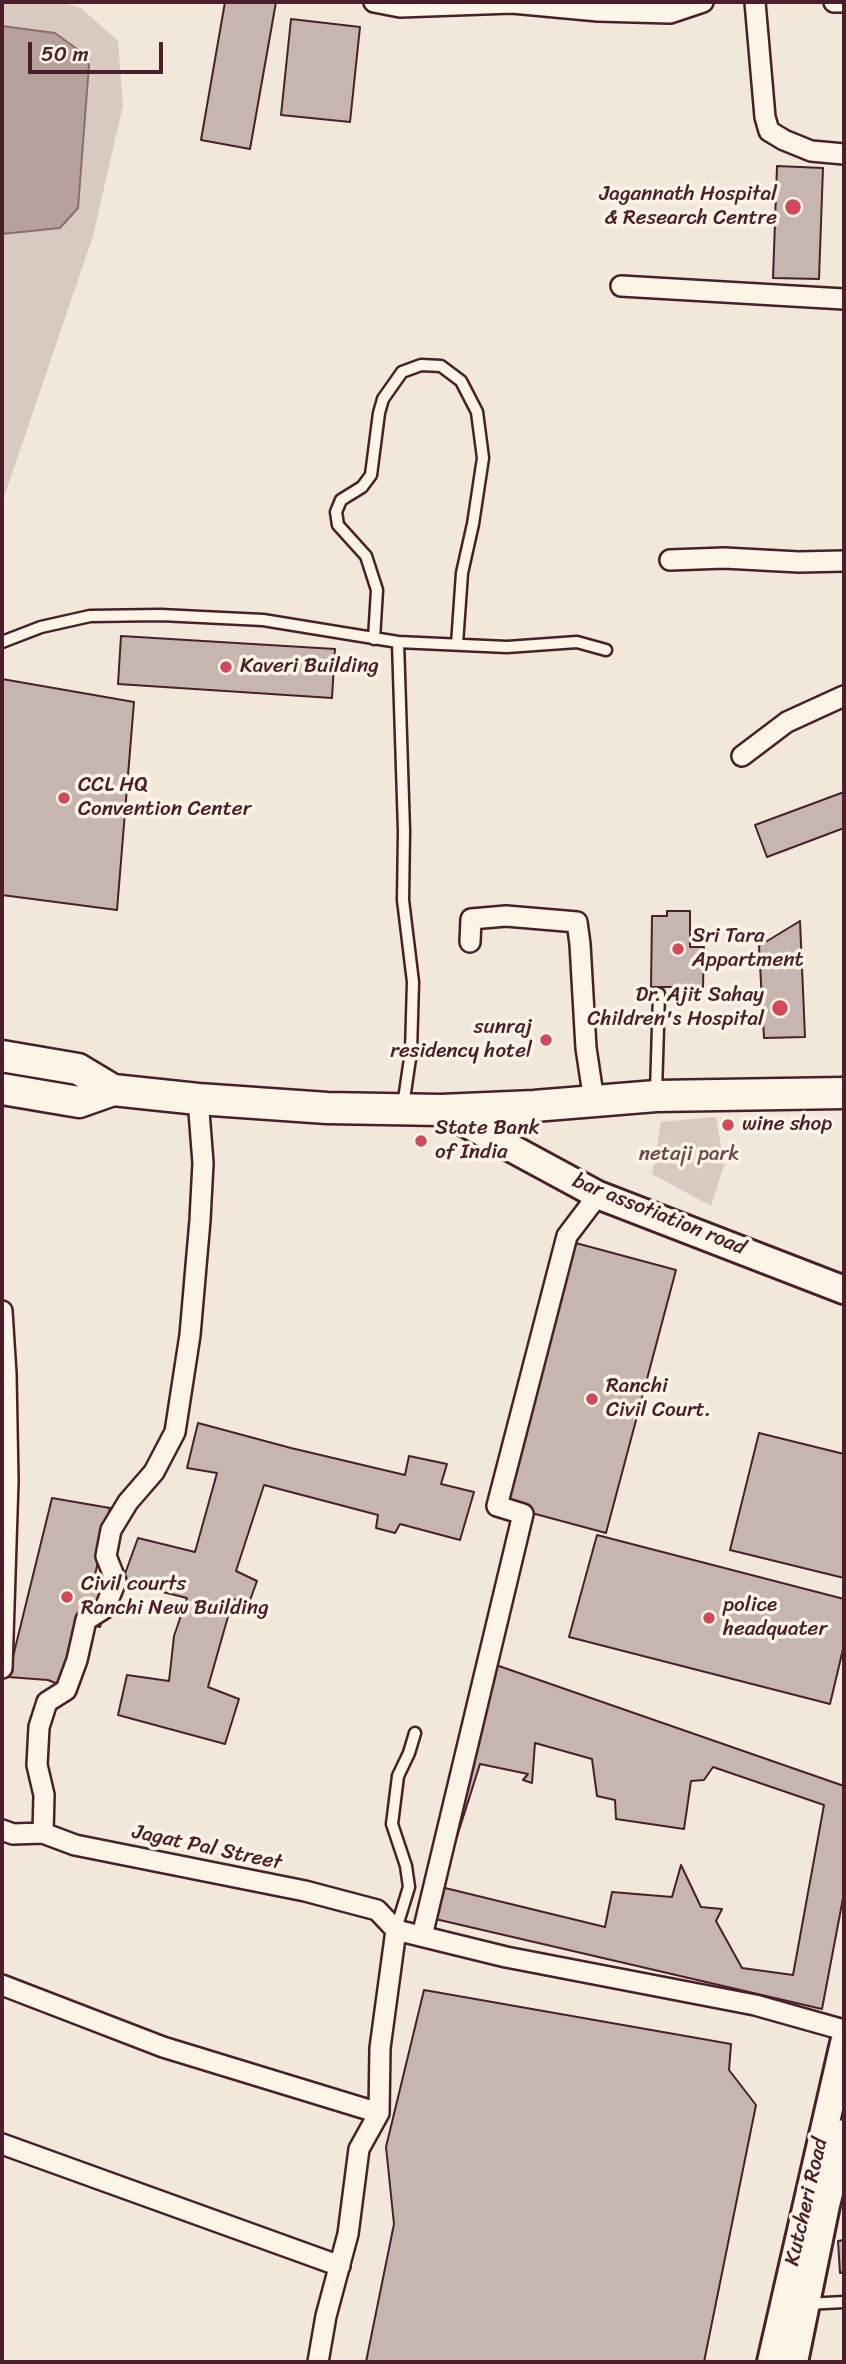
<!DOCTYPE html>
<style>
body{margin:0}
#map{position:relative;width:846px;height:2364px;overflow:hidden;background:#f1e8da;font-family:Sriracha,sans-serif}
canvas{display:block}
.frame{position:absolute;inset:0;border:4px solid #4a1f2b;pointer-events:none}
.scale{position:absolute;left:28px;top:42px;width:135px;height:32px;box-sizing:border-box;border:4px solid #4a1f2b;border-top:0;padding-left:9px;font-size:21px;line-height:24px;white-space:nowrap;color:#4a1f2b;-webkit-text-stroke:5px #fcf5e5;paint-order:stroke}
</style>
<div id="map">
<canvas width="846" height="2364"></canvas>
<div class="frame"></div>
<div class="scale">50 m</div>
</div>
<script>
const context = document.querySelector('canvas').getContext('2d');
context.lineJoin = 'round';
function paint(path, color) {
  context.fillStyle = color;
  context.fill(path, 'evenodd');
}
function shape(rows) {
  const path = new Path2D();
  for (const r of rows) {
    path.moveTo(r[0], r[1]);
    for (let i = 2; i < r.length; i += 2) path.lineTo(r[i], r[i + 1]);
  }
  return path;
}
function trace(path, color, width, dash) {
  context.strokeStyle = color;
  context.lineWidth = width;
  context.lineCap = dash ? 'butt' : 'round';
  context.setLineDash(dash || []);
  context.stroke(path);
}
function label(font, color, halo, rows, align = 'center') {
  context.font = font + ' Sriracha,sans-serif';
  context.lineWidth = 7;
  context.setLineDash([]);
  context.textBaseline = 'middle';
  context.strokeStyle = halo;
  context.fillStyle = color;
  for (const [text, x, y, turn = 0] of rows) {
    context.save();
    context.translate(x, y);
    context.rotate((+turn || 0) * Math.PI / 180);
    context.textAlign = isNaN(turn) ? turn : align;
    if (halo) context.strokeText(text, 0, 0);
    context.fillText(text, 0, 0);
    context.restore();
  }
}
paint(shape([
 [2,2,61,2,81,8,118,41,123,105,93,236,2,503],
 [716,1117,724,1165,711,1206,652,1174,661,1122]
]), '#d8cac0');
const water = shape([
 [2,26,55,33,81,52,89,65,78,208,60,228,2,234,2,26]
]);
paint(water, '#b6a19c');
trace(water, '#8b6d6f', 2);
const building = shape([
 [225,2,276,2,250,149,201,140,225,2],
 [291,19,360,27,350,122,281,115,291,19],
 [777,166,823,168,819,279,773,278,777,166],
 [121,636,335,649,332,698,118,684,121,636],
 [2,679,134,702,117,910,2,895,2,679],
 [844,792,844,828,767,857,755,825,844,792],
 [667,911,690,911,690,947,704,947,703,987,651,987,652,916,667,916,667,911],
 [800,921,805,1037,764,1038,759,946,800,921],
 [572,1242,676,1270,606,1533,502,1505,572,1242],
 [198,1423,291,1448,405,1475,409,1456,447,1464,441,1484,474,1492,460,1540,400,1524,395,1533,376,1528,378,1515,264,1485,236,1571,257,1581,249,1603,233,1599,208,1687,239,1699,225,1744,118,1715,127,1675,169,1681,174,1636,187,1598,122,1582,138,1538,195,1552,217,1473,187,1468,198,1423],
 [759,1433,844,1454,844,1578,730,1550,759,1433],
 [52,1498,110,1508,93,1584,109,1589,103,1619,100,1627,79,1623,63,1686,48,1680,8,1677,52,1498],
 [597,1535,844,1599,844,1645,830,1704,569,1637,597,1535],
 [496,1665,844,1786,844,1893,822,2009,431,1918,496,1665],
 [535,1743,592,1759,597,1796,615,1800,616,1819,684,1829,691,1781,704,1780,713,1767,824,1805,793,1975,742,1968,716,1921,722,1909,701,1907,681,1865,672,1897,612,1892,605,1927,441,1887,480,1764,528,1774,523,1780,532,1783,535,1743],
 [424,1990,731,2044,729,2070,756,2105,704,2362,366,2362,394,2224,386,2147,424,1990],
 [844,2240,844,2272,840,2273,838,2241,844,2240]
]);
paint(building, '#c7b6af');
trace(building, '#4a1f2b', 2);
const lane = shape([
 [374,639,377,590,366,556,338,525,336,512,341,500,362,487,371,475,379,413,383,399,402,372,421,365,441,366,461,381,477,412,483,458,473,524,462,573,457,644],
 [2,642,41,627,90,616,161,615,263,620,398,642,507,647,577,642,606,650],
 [398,642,404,831,403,900,413,982,411,1052,403,1106],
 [656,1092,659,994],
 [396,1929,409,1887,406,1866,392,1824,398,1776,409,1753,415,1733],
 [806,2304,844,2302]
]);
const street = shape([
 [374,2,400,7,512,3,598,11,670,13,703,2],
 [755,2,765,117,769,131,784,140,811,151,844,154],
 [834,2,844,2],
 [621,286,844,299],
 [670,560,724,558,799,562,844,561],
 [742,756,787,722,844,696],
 [470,942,471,919,506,916,577,922,580,944,586,1048,594,1101],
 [2,1311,6,1374,8,1481,2,1668],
 [2,1830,13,1834,43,1833,75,1845,305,1891,377,1910,396,1930],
 [43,1833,44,1795,37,1765,39,1727,47,1702,66,1690,77,1660,86,1620,105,1608,116,1581,106,1556,111,1530,128,1502,154,1472,175,1432,190,1335,200,1220,203,1163,198,1099],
 [422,1936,523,1514,497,1506,567,1236,598,1195],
 [2,1985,163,2047,379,2113],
 [2,2144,340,2266],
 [318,2362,326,2316,348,2234,359,2149,379,2113,380,2048,396,1930,506,1957,755,2005,844,2030]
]);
const secondary = shape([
 [441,1110,598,1195,844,1290],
 [771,2362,844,2043],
 [794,2362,826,2205,844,2133]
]);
const primary = shape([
 [2,1056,78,1069,113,1090,198,1099,327,1108,441,1110,534,1106,656,1096,844,1093],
 [2,1089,79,1102,113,1090]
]);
trace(lane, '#4a1f2b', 15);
trace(street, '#4a1f2b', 24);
trace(secondary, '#4a1f2b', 32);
trace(primary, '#4a1f2b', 35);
trace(lane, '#fcf5e5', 10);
trace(street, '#fcf5e5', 19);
trace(secondary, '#fcf5e5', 26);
trace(primary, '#fcf5e5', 30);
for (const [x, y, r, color] of [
 [793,207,9,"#d1495b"],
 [226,667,7,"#d1495b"],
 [64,798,7,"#d1495b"],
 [678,949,7,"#d1495b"],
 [780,1008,9,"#d1495b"],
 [546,1040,7,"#d1495b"],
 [728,1125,7,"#d1495b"],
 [421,1141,7,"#d1495b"],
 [592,1399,7,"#d1495b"],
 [67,1597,7,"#d1495b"],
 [709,1618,7,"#d1495b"]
]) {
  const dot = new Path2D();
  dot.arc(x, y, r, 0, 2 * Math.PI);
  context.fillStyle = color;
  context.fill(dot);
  trace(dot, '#fcf5e5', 2.5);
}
label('21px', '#4a1f2b', '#fcf5e5', [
 ["Jagannath Hospital",777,195,"right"],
 ["& Research Centre",777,219,"right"],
 ["Kaveri Building",240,667],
 ["CCL HQ",78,786],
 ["Convention Center",78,810],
 ["Sri Tara",692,937],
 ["Appartment",692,961],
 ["Dr. Ajit Sahay",764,996,"right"],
 ["Children's Hospital",764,1020,"right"],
 ["sunraj",532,1028,"right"],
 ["residency hotel",532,1052,"right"],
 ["wine shop",742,1125],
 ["State Bank",435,1129],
 ["of India",435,1153],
 ["Ranchi",606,1387],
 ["Civil Court.",606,1411],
 ["Civil courts",81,1585],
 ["Ranchi New Building",81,1609],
 ["police",723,1606],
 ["headquater",723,1630]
], 'left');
label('21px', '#6e4a50', '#fcf5e5', [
 ["netaji park",689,1155]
]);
label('21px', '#4a1f2b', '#fcf5e5', [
 ["bar assotiation road",659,1215,22],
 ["Jagat Pal Street",207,1848,12],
 ["Kutcheri Road",807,2202,-77]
]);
</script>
